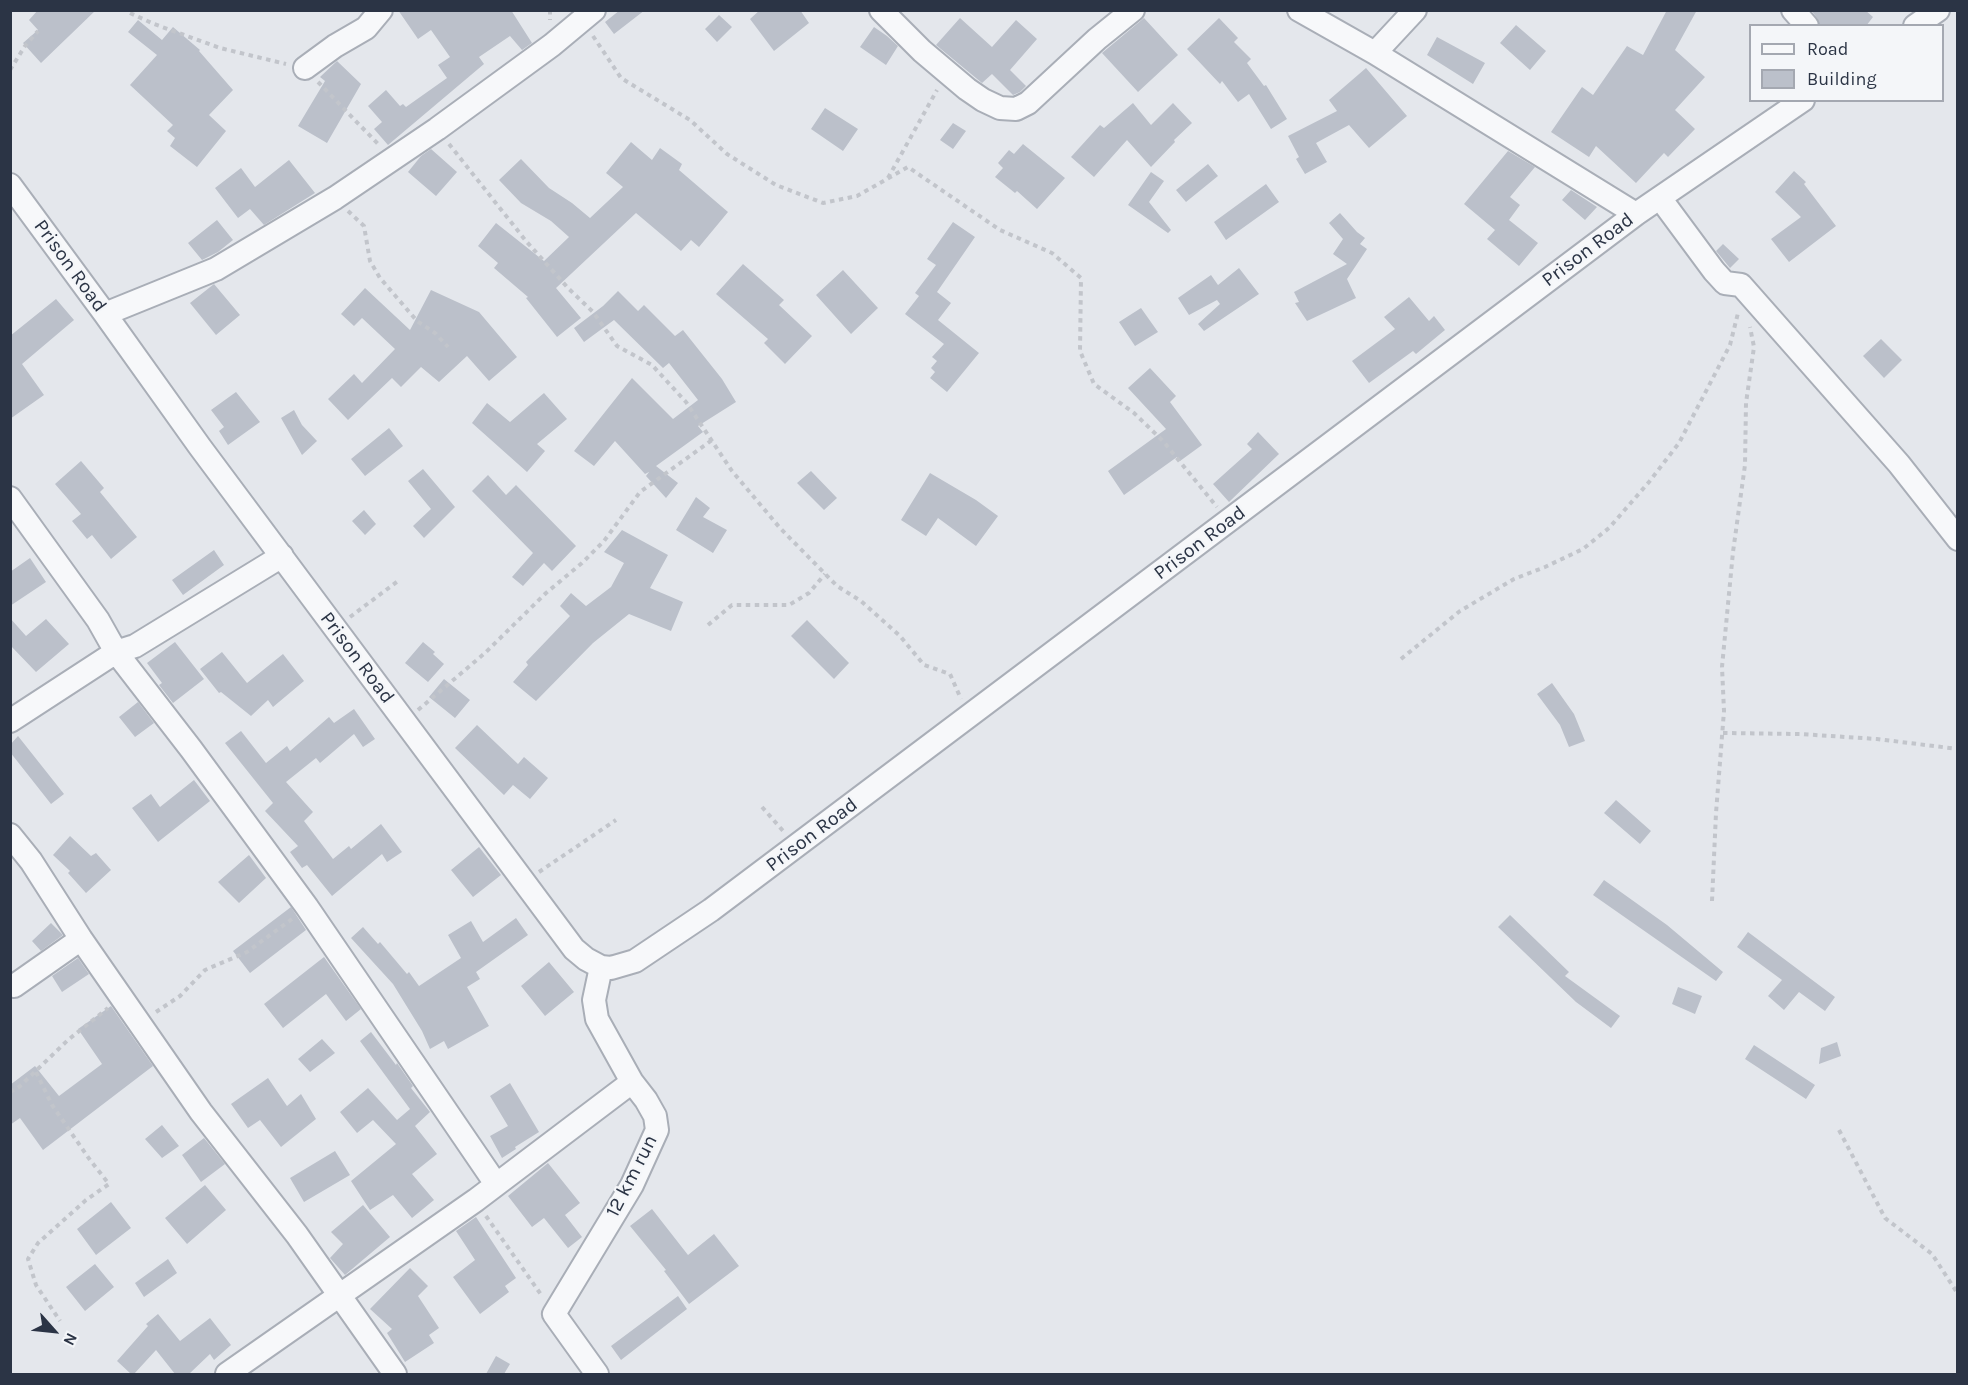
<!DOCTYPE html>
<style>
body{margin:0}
#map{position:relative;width:1968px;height:1385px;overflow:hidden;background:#e4e7ec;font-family:Karla,sans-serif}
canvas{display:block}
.frame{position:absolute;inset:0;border:12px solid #2b3445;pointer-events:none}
.legend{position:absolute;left:1749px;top:24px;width:195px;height:78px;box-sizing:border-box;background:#f4f6f9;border:2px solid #a4a8b1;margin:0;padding:8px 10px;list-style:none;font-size:18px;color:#2b3445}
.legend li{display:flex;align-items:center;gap:12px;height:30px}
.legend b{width:30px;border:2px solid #a4a8b1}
.north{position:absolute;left:24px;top:1301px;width:60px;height:60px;-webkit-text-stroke:4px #f4f6f9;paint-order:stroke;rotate:117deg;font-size:16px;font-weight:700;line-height:24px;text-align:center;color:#2b3445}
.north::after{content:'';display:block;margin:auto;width:21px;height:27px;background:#2b3445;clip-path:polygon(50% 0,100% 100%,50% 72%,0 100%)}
</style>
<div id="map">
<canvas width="1968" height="1385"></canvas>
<div class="frame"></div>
<ul class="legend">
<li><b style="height:8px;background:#f7f8fa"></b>Road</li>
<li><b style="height:16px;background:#bbc0ca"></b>Building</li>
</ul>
<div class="north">N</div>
</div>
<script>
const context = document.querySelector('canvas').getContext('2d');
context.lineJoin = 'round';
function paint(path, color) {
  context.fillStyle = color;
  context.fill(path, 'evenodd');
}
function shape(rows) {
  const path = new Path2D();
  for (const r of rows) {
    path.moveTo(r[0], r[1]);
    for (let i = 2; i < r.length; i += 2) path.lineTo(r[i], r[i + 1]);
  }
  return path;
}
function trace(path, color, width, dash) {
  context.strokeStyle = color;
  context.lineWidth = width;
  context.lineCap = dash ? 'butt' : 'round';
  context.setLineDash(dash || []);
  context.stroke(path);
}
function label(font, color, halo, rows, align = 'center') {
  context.font = font + ' Karla,sans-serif';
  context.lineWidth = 4.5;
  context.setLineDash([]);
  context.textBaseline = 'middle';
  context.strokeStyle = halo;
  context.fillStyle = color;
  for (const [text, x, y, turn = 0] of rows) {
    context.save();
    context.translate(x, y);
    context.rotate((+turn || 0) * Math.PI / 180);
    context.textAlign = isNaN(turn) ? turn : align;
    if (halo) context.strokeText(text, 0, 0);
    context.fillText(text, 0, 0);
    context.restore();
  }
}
paint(shape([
 [38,10,96,10,41,63,23,43,38,30,29,20],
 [398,10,511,10,532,43,522,50,510,36,479,57,484,64,388,145,374,129,382,122,368,106,386,90,400,106,403,104,406,107,447,78,438,65,450,57,431,30,418,39],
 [620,10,645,10,614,34,605,22],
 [760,10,800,10,809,23,774,51,750,19],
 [1667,10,1697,10,1675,50,1705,77,1675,110,1695,129,1668,157,1664,153,1636,183,1596,146,1589,157,1551,132,1582,87,1593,95,1627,46,1643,55],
 [1811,10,1865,10,1873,17,1866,26,1820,26,1817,18],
 [719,15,732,27,717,42,705,29],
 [960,18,992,47,1016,20,1037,39,1010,70,1026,86,1020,92,1013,95,992,74,982,83,936,45],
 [1144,18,1178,55,1138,92,1102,53],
 [1219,18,1238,38,1234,42,1251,59,1247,63,1264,86,1266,85,1287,119,1271,129,1249,94,1238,102,1222,81,1220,84,1187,49],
 [138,20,162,40,173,27,200,50,199,51,233,90,209,115,226,131,197,167,170,146,175,138,167,131,173,125,130,85,157,55,128,32],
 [1516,25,1546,51,1530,70,1500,43],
 [874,27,887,36,898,46,886,65,860,47],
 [1437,37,1485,63,1473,84,1427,55],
 [337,61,361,84,327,143,298,126,325,81,320,77],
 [1366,68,1407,116,1369,148,1349,125,1316,143,1327,162,1305,174,1296,159,1299,157,1288,136,1337,111,1329,100],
 [1133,103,1151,125,1173,103,1192,123,1174,140,1175,142,1151,167,1127,140,1094,177,1071,157,1100,125,1104,128],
 [825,108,858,129,843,151,811,129],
 [953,123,966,131,953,149,940,140],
 [631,142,652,160,660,148,682,164,679,170,728,212,699,247,691,240,681,251,636,213,556,288,581,318,557,337,526,298,528,297,494,268,498,263,478,246,496,223,544,261,569,237,551,221,521,203,499,180,521,159,549,188,572,203,590,218,623,187,606,173],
 [1023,144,1065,178,1037,209,1017,191,1015,193,995,177,1003,168,998,163,1009,150,1014,154],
 [431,149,457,172,436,196,408,172,421,156],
 [1508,151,1535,167,1510,197,1520,205,1509,220,1538,243,1519,266,1487,239,1495,230,1464,204],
 [289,160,315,193,264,225,250,209,238,218,215,188,241,168,255,187],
 [1208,164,1218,176,1186,202,1176,190],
 [1794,171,1806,182,1804,184,1836,226,1789,262,1771,239,1801,217,1775,192],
 [1151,172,1164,181,1149,202,1171,230,1168,233,1128,205],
 [1266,184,1279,202,1226,240,1214,222],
 [1571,190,1597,207,1585,220,1562,200],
 [1340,213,1357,232,1365,238,1360,244,1367,249,1347,279,1356,298,1307,321,1295,303,1299,302,1294,292,1347,264,1333,254,1343,239,1329,223],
 [217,220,233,240,218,252,202,260,188,243],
 [953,222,975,237,937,292,951,303,938,320,979,353,947,392,930,378,935,372,931,368,937,361,932,357,944,344,905,314,919,296,915,293,936,265,927,259],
 [1723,244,1739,259,1730,268,1716,251],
 [743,264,784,300,779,305,812,336,785,364,764,343,768,339,716,294],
 [1239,268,1259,294,1204,331,1198,324,1220,304,1217,300,1189,315,1178,298,1211,275,1218,285],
 [843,270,878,308,851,334,816,295],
 [214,284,240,315,216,335,190,303],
 [365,288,410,330,431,290,479,312,517,357,489,381,467,356,439,382,421,367,401,387,392,378,348,420,328,399,354,374,362,383,395,349,362,318,354,326,341,314],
 [618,291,638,311,644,305,675,336,683,330,722,379,736,402,698,426,703,432,656,466,678,483,666,498,646,476,649,472,645,474,615,441,594,466,574,451,632,378,673,419,698,400,669,363,663,368,614,320,584,342,574,328,603,306],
 [1409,297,1429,321,1434,316,1445,330,1416,354,1413,351,1369,383,1352,361,1395,329,1384,317],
 [56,299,74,320,22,364,44,395,10,419,10,336],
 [1141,308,1158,332,1135,346,1119,322],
 [1881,339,1902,360,1884,378,1863,356],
 [1150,368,1176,396,1170,402,1202,445,1180,461,1177,457,1124,495,1108,471,1166,429,1128,388],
 [236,392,260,422,228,445,219,431,224,427,211,410],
 [544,393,567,419,537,444,545,451,527,472,472,423,487,403,510,422],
 [294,410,302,425,317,441,302,455,281,418],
 [389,428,403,446,365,476,351,459],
 [1258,432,1279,454,1229,502,1213,484,1252,449,1247,444],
 [81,461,104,488,100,492,137,537,111,559,92,535,87,539,72,521,81,514,55,484],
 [423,469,455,507,424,538,413,526,431,509,408,481],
 [811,471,837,498,824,510,797,483],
 [930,473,976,500,998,516,976,546,938,518,926,536,901,520],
 [488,475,506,495,516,485,576,546,552,571,544,563,523,586,512,577,533,553,472,491],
 [696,497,710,508,703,517,727,530,713,553,676,530],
 [364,510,376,524,365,535,352,521],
 [622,530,668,555,650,588,683,602,671,631,629,614,593,643,536,701,513,682,528,665,526,662,570,616,560,606,571,593,586,606,611,587,624,563,604,552],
 [214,550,224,565,183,595,172,580],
 [30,558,46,582,10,606,10,572],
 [10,618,26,636,46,619,69,644,36,672,10,645],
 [807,620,849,663,834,679,791,636],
 [175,642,204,679,173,703,159,685,162,683,147,663],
 [423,642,435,652,433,654,444,664,428,682,405,663],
 [222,652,247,683,283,654,304,681,273,707,268,700,251,716,221,692,219,693,200,669],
 [444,679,470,700,455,718,429,697],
 [1552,683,1574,714,1585,741,1569,747,1560,725,1537,694],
 [138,702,154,723,135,737,119,717],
 [354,709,375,739,363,747,354,734,320,763,316,758,286,782,313,812,304,821,333,859,349,846,351,849,381,824,402,852,387,862,382,854,332,896,307,865,302,868,290,852,298,846,265,811,273,803,225,743,241,731,266,763,287,746,290,751,329,717,334,723],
 [477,725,518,764,524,757,548,778,530,799,513,785,504,795,455,748],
 [18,736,64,794,51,804,10,752,10,745],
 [194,780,210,801,158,842,132,808,151,794,160,807],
 [1616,800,1651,831,1640,844,1604,813],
 [70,836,91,856,96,853,111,870,86,893,68,873,70,871,53,855],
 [479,847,501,875,473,897,451,870],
 [249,855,266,878,239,903,218,882],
 [1604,880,1667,925,1723,972,1716,981,1593,895],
 [291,907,306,930,250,973,233,951],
 [1510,915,1569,972,1565,976,1620,1016,1611,1028,1576,1002,1498,927],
 [516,918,528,935,476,972,480,979,467,987,489,1026,448,1049,444,1041,430,1049,422,1031,393,984,351,938,363,927,378,944,380,942,407,974,409,972,419,986,461,958,448,935,471,921,483,942],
 [51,923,63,935,41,951,32,941],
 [1748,932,1835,997,1825,1011,1799,992,1784,1010,1768,996,1782,980,1737,947],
 [324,957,361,1009,346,1021,326,994,283,1028,264,1004],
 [78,958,89,974,62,992,52,976],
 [549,962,574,992,545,1016,521,986],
 [1678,987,1702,996,1695,1014,1672,1004],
 [111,1006,153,1066,43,1150,20,1118,10,1125,10,1085,35,1066,59,1096,102,1064,78,1029],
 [371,1032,396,1065,397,1063,413,1086,411,1088,430,1112,415,1126,437,1154,412,1174,434,1200,412,1218,393,1195,370,1210,351,1181,396,1144,373,1120,357,1133,340,1112,368,1088,397,1120,410,1109,360,1041],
 [322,1039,335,1053,310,1072,298,1059],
 [1837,1042,1841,1056,1819,1064,1821,1048],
 [1754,1045,1815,1085,1806,1099,1745,1059],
 [268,1078,287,1106,301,1094,316,1119,281,1147,260,1120,248,1128,231,1104],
 [510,1083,539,1132,515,1147,516,1149,502,1158,490,1136,508,1126,490,1096],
 [162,1125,179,1146,162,1158,145,1139],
 [204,1138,225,1164,201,1182,182,1155],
 [335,1151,350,1175,304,1202,290,1178],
 [548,1163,580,1203,565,1215,582,1237,568,1248,544,1218,532,1227,508,1196],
 [205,1185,226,1210,187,1244,165,1218],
 [111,1202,131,1228,96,1255,77,1229],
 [363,1205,390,1237,345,1275,330,1258,343,1244,331,1232],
 [652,1209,688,1255,714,1234,739,1266,689,1304,664,1271,666,1270,630,1226],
 [476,1217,516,1278,505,1286,509,1292,480,1314,453,1277,475,1260,456,1231],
 [168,1259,177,1273,144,1297,135,1283],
 [95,1264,114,1287,85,1311,66,1287],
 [410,1268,428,1286,418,1296,439,1328,429,1335,434,1343,405,1362,387,1333,392,1329,370,1309],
 [678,1296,687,1309,621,1360,611,1346],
 [158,1314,180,1341,210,1318,231,1345,214,1360,210,1354,189,1374,175,1374,156,1350,134,1374,131,1374,117,1361,148,1326,146,1324],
 [496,1356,510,1364,504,1374,486,1374]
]), '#bbc0ca');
const minor = shape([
 [881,10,922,51,967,89,983,100,1000,108,1016,109,1028,103,1097,39,1133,10],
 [1299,10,1375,53,1636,214],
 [1793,10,1807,26],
 [1915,26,1938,10],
 [1375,53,1415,10],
 [305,68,335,46,366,28,381,10],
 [10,185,105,314,200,447,574,949,586,959,601,967,611,968,635,961,711,910,1636,214,1803,100],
 [1660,198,1714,271,1725,283,1741,285,1899,464,1958,539],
 [105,314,216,269,335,198,437,129,552,45,594,10],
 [10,498,98,620,116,652,191,749,307,907,496,1184],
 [10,721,116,652,135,646,282,556],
 [10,835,31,861,81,939,201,1112,297,1235,395,1374],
 [14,986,81,939],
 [227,1374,476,1200,632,1082],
 [597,1374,554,1314,632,1185,657,1130,655,1116,646,1100,632,1082,597,1019,594,1000,601,967]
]);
trace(minor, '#a9aeb7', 26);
trace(shape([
 [550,10,550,20],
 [130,13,154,24,220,48,286,64],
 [593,36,621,78,690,120,727,154,776,185,823,203,857,196,908,167,1000,230,1052,253,1081,278,1080,351,1094,384,1134,413,1163,441,1217,507],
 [10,70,25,46,38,31],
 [318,82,379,145],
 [449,144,526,241,568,288,593,312,617,346,652,365,686,402,732,471,780,528,837,586,861,601,900,636,924,665,950,674,961,699],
 [888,178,937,90],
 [348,211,364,226,370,261,380,278,417,321,435,333,448,347],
 [350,617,398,581],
 [708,625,732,605,789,605,809,593,825,574],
 [1401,659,1460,611,1514,579,1545,567,1583,549,1609,528,1649,482,1679,443,1730,345,1738,313],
 [418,710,485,653,546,593,582,563,604,541,640,492,712,440],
 [1723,733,1800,734,1877,739,1958,749],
 [762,807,784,832],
 [539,872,616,820],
 [1712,901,1716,813,1724,711,1722,667,1733,552,1745,465,1746,403,1754,347,1750,327],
 [156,1012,180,996,205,970,247,952,292,919],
 [36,1072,52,1105,90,1160,109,1184,86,1200,38,1243,28,1259,36,1285,60,1321],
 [10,1092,19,1087,68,1040,108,1008],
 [1839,1130,1885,1218,1932,1254,1958,1294],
 [486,1216,542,1296]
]), '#c2c5cb', 4, [4.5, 4.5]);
trace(minor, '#f7f8fa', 22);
label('20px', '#2b3445', '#f4f6f9', [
 ["Prison Road",1588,250,-37],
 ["Prison Road",70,266,54],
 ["Prison Road",1200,543,-37],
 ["Prison Road",357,658,53],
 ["Prison Road",812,835,-37],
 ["12 km run",632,1176,-63]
]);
</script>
